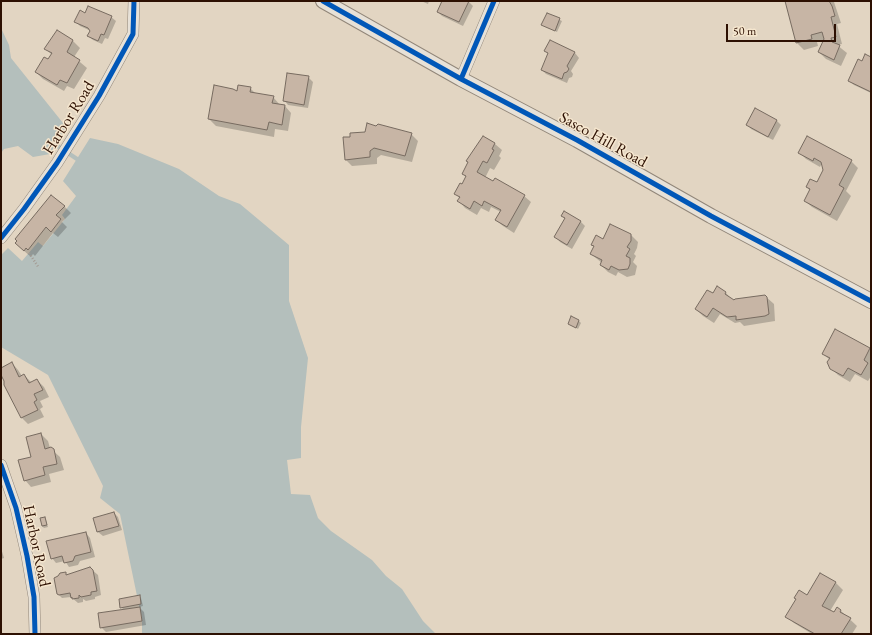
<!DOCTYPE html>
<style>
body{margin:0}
#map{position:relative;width:872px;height:635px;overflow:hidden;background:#e2d5c2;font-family:"EB Garamond",serif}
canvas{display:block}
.frame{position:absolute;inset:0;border:2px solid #2d1002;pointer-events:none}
.scale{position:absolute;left:726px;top:24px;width:110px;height:18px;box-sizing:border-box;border:2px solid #2d1002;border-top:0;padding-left:5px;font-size:12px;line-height:14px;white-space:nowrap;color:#2d1002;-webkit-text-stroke:3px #f5e6ce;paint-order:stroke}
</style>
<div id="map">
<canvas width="872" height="635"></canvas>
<div class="frame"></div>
<div class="scale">50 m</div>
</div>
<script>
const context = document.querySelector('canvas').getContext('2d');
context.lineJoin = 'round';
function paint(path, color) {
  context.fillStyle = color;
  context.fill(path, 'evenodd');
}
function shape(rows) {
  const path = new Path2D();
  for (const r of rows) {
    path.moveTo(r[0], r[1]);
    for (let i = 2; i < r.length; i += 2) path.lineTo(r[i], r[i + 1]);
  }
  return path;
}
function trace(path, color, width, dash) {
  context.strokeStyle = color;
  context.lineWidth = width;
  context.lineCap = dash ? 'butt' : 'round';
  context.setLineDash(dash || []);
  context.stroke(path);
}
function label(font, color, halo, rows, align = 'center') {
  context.font = font + ' "EB Garamond",serif';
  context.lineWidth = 3;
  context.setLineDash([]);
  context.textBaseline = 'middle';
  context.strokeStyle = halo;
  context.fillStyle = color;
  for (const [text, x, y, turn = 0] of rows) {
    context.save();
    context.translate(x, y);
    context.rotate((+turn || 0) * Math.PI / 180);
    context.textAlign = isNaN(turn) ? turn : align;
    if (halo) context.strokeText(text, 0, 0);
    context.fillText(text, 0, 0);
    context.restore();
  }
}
paint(shape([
 [1,28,9,45,11,58,67,128,50,154,33,157,18,146,4,149,1,153],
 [90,138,118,144,179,169,219,196,240,204,289,245,289,301,308,358,301,427,301,458,287,460,291,494,310,495,318,518,331,531,372,560,386,576,402,589,423,621,436,634,142,634,142,620,120,514,100,498,103,486,48,375,1,347,1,255,8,248,22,261,38,242,43,246,65,219,62,215,76,196,63,181]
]), '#b4bfbc');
paint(shape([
 [421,1,429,1,428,4],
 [443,1,468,1,473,6,463,26,442,16,438,12],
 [786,1,834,2,841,23,837,24,842,44,837,45,847,53,841,66,826,59,819,52,825,40,817,42,818,46,804,50,797,43],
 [86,14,111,17,116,21,108,39,105,38,102,44,93,40,88,36,91,31,80,26,76,22],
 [547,14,562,21,557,32,542,25],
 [57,32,73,41,80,48,74,57,87,68,74,89,67,86,64,91,43,79,36,72,48,61,52,55,46,49],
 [550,41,575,53,579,58,571,71,573,74,572,77,569,78,567,83,546,74,542,70,549,54,545,51],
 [871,58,871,93,854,85,849,81,862,63],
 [308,77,313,82,308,108,288,105,284,100],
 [250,88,256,94,273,97,280,105,285,106,291,113,288,131,275,129,274,137,216,126,209,119,238,93],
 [777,121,781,125,773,140,751,129,747,124],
 [411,134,418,141,412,162,381,155,377,158,377,164,352,166,345,159,344,138],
 [483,137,495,144,502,150,499,156,501,158,494,170,490,168,485,178,524,196,531,202,514,233,503,226,496,220,501,212,491,207,489,212,481,208,477,215,465,208,459,201,460,199,455,193,463,185,467,178,463,174,469,162,468,161,474,149,476,150],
 [807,137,851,161,858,168,846,191,851,196,837,221,812,207,805,201,810,191,807,187,817,184,824,170,823,165,821,165,820,167,806,159,799,152],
 [64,206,71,213,62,222,67,227,58,237,53,233,35,256,33,254,31,257,23,250],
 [562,216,581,222,585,226,572,249,560,242,556,237,566,220],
 [631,235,638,242,637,248,634,254,636,256,633,262,637,266,635,275,627,277,618,272,616,276,608,272,601,265,602,263,591,254,595,247,592,245,603,240],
 [726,293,734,302,765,296,774,304,775,321,744,326,740,322,735,323,720,314,714,323,703,316,696,309,713,295],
 [579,321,581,323,578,329,571,325],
 [869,349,871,351,871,376,868,381,855,374,850,382,838,375,831,368,830,360,823,354],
 [12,363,18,370,22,376,24,375,32,383,37,380,44,387,49,397,40,401,43,407,40,409,44,417,28,424,22,418,1,373,1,369],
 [41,434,48,441,50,448,60,457,64,470,49,474,51,482,31,487,25,480],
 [114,513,118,517,122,530,103,536,98,532,94,519],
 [44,518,46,520,48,527,44,528,42,526],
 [86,533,90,538,95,557,80,561,78,565,69,567,65,561,56,563,52,558],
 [1,548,4,558,1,559],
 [90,568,98,575,101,595,95,597,95,599,86,601,83,599,83,602,78,603,71,597,62,598,58,594,65,574,67,575],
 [820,574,836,583,843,590,830,611,834,614,841,611,857,626,852,634,812,634,794,623,787,616,797,600,795,598,807,596],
 [139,596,141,598,143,606,139,607,144,612,146,625,106,632,101,627,124,610,121,607]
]), '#0003');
trace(shape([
 [56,145,77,159]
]), '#b4bfbc', 4.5);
const building = shape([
 [442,1,469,1,459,22,437,12,442,1],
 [785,1,829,1,832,6,835,16,831,17,836,37,831,38,832,42,840,45,834,60,818,52,824,39,822,32,811,35,812,39,796,43,785,1],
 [88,6,112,16,104,35,101,34,98,41,87,36,90,31,88,28,74,22,80,10,85,13,88,6],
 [547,13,560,18,555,31,541,25,547,13],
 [57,30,73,40,67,52,80,60,67,83,60,80,57,85,35,72,44,57,48,59,52,53,44,49,57,30],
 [550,40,575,52,567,66,569,69,567,72,564,73,562,79,541,70,548,53,544,51,550,40],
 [865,54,871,57,871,92,848,81,858,59,862,61,865,54],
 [287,73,309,76,304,105,283,101,287,73],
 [214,85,233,89,237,91,238,85,251,87,250,92,274,96,272,103,285,105,282,125,269,122,267,130,208,119,214,85],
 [755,108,777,120,768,137,746,125,755,108],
 [367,123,376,126,378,124,412,133,405,156,374,148,370,151,370,157,345,160,343,137,350,137,350,133,365,132,367,123],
 [483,136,495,143,492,149,494,150,487,163,483,161,477,172,493,181,495,178,525,195,507,227,495,220,501,210,484,201,482,206,474,201,470,209,457,201,460,197,454,194,460,183,462,184,466,176,462,174,468,162,466,161,483,136],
 [807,136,852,160,839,185,844,188,830,215,804,201,810,189,806,187,810,179,817,182,823,170,821,162,814,158,813,161,798,153,807,136],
 [51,195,65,206,56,215,61,219,51,232,46,227,28,250,26,248,24,251,15,243,17,241,15,239,51,195],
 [564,211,581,221,567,245,554,237,565,218,561,216,564,211],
 [610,224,631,234,631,241,627,247,630,249,626,256,630,258,630,264,628,269,619,270,611,266,609,270,600,265,602,260,590,254,594,246,591,245,596,235,603,239,610,224],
 [717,286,726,292,725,294,734,300,735,299,765,295,767,297,769,314,765,316,736,320,736,316,727,317,713,308,707,317,695,309,707,290,713,293,717,286],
 [571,316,579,320,576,328,568,324,571,316],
 [835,329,870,348,864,360,868,363,861,375,848,368,843,376,830,369,827,362,830,358,822,354,835,329],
 [12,362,19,377,24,374,29,383,37,379,43,390,34,394,37,400,34,402,38,410,21,418,4,385,4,381,1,375,1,368,12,362],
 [41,433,45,449,51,447,54,449,57,464,43,467,45,475,24,481,18,460,31,457,26,437,41,433],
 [114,512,119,526,97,532,93,518,114,512],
 [45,517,47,525,42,526,40,518,45,517],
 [86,532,91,552,75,556,73,561,64,563,62,556,51,559,46,541,86,532],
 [90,567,93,570,97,591,91,592,91,595,81,597,79,595,79,598,72,599,72,597,71,598,70,593,59,595,57,594,54,578,58,576,60,573,66,572,66,575,90,567],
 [820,573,836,582,822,606,834,612,837,607,841,610,840,612,851,618,841,634,815,634,785,617,796,599,794,598,799,590,807,595,820,573],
 [140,595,141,604,120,608,119,599,140,595],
 [140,607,142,621,100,628,98,613,140,607]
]);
paint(building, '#c7b5a5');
trace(building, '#776b60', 1);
const minor = shape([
 [461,79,494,1],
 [1,238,24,209,57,163,99,96,133,34,134,1],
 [1,465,16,508,27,556,34,597,35,634]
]);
const tertiary = shape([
 [323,1,461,79,577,140,711,216,871,301]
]);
trace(minor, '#918679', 12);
trace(tertiary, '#918679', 16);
trace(shape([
 [29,253,39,268]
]), '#a39a92', 2.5, [1, 2]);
trace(minor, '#e7e1d7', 11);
trace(tertiary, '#e7e1d7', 14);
trace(shape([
 [323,1,461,79,577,140,711,216,871,301],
 [461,79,494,1],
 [1,238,24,209,57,163,99,96,133,34,134,1],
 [1,465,16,508,27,556,34,597,35,634]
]), '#0057b8', 5);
label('16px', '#2d1002', '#f5e6ce', [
 ["Harbor Road",69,118,-58],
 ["Sasco Hill Road",603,140,29],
 ["Harbor Road",36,546,78]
]);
</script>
